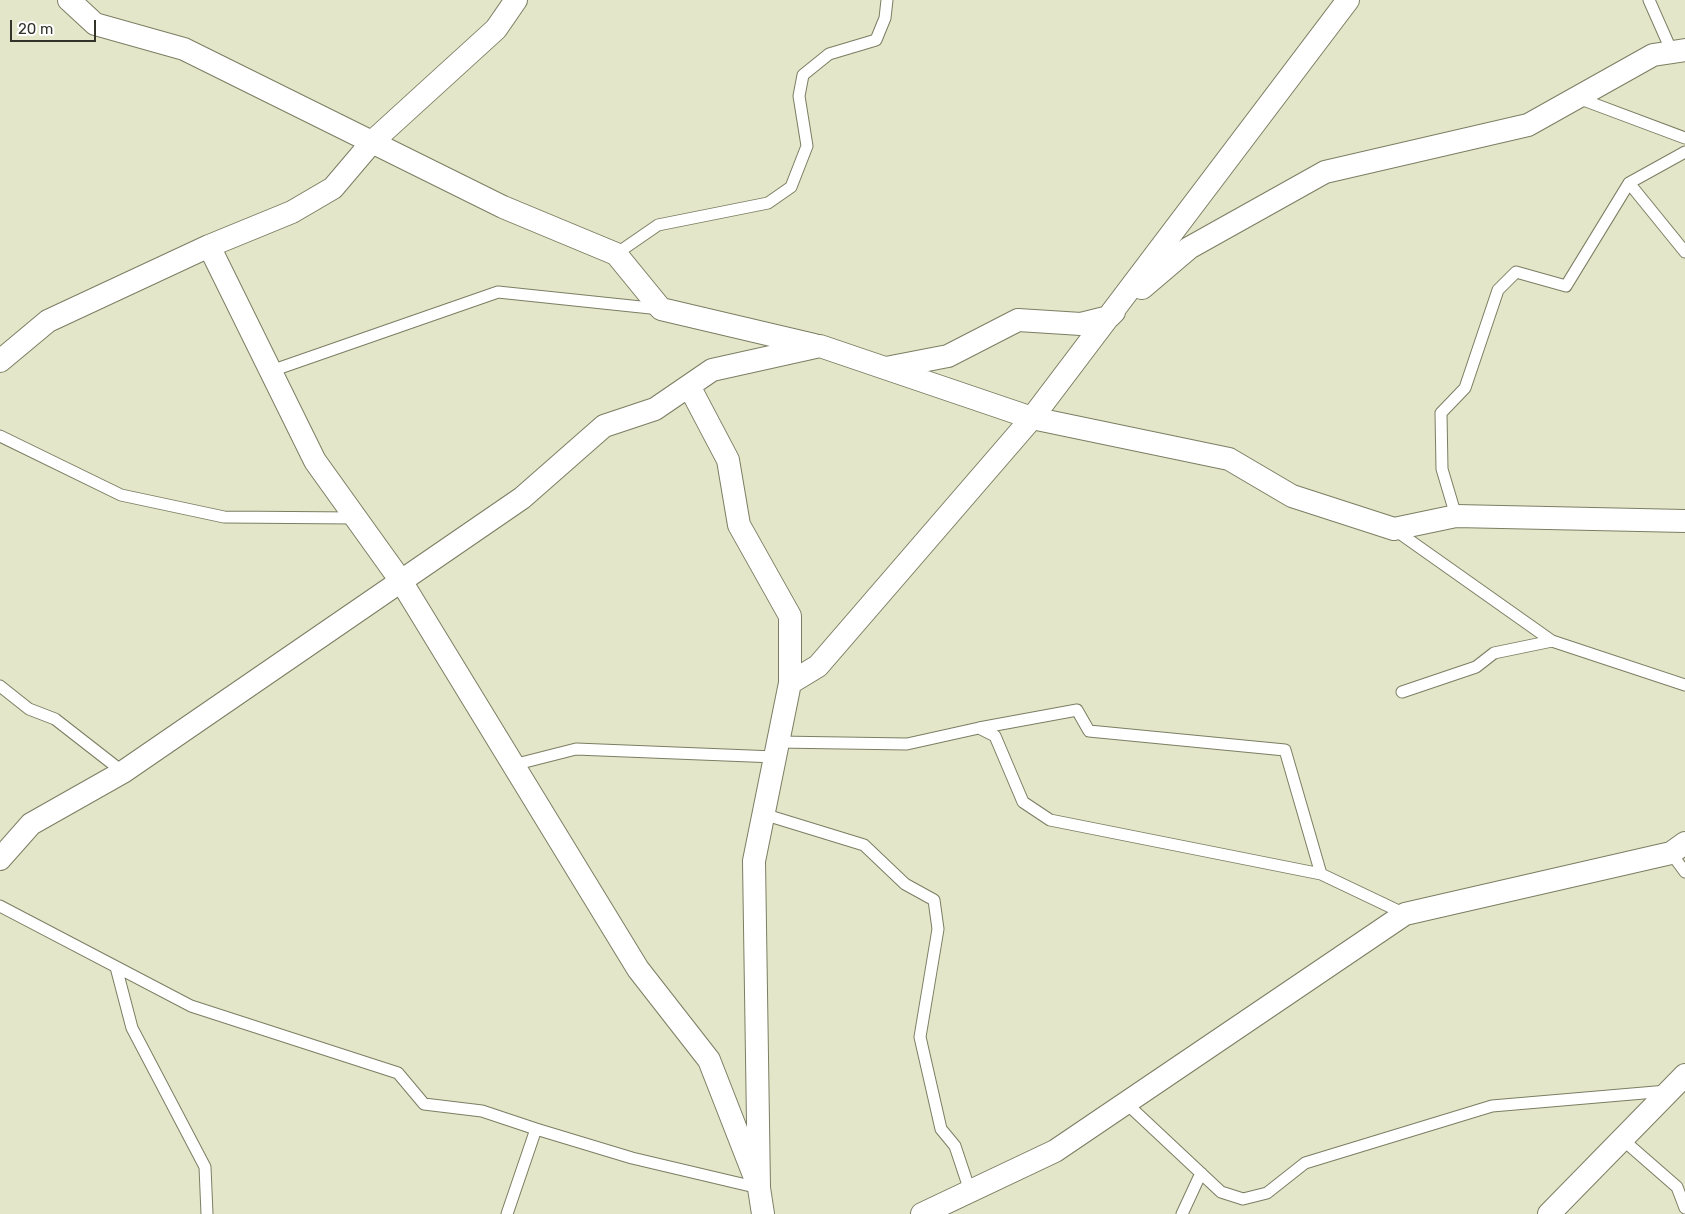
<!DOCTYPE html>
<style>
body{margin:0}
#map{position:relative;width:1685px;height:1214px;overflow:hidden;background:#e3e6c8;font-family:Rubik,sans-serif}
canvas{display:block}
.scale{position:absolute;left:10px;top:20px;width:86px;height:22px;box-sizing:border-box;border:2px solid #333429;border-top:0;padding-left:6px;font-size:15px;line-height:18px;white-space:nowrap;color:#333429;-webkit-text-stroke:4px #fff;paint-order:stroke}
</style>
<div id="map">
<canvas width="1685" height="1214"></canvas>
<div class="scale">20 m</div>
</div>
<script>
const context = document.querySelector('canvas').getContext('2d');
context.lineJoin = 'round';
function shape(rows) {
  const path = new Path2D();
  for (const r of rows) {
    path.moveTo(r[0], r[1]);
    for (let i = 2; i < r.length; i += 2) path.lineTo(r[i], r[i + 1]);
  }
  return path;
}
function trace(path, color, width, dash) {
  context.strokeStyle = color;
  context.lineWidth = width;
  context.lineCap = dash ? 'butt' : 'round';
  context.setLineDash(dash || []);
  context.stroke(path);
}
const service = shape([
 [1649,0,1672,52],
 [1578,98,1685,138],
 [1629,183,1685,252],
 [616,254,658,225,768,203,791,187,807,146,799,96,803,75,829,54,876,40,885,18,887,0],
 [271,371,498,292,660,309],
 [0,436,121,495,224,517,356,518],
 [1456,516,1442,469,1441,413,1465,388,1498,290,1516,272,1566,286,1629,183,1685,152],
 [1395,530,1552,641,1685,685],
 [0,686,29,709,55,719,123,772],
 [1402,692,1476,667,1494,653,1552,641],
 [979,728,1077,710,1089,731,1285,750,1321,874],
 [778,742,907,744,979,728,995,736,1023,802,1050,820,1321,874,1405,914],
 [513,765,576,749,775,757],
 [763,814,864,845,905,884,934,900,938,929,920,1037,941,1129,955,1146,970,1191],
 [1671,853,1685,872],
 [0,906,191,1006,398,1073,424,1104,482,1111,536,1129,632,1158,759,1188],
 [116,967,132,1028,205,1167,207,1214],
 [1126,1103,1221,1192,1243,1199,1267,1193,1305,1163,1492,1106,1667,1091],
 [1622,1139,1677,1187,1685,1208],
 [507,1214,536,1129],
 [1182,1214,1201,1173]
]);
const minor = shape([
 [69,0,95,24,184,49,503,207,616,254,661,309,814,345],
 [209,246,315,461,401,581,638,969,709,1060,759,1188],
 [1142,288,1189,248,1325,172,1528,125,1653,55,1685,50],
 [0,361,48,321,209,246,292,212,333,188,372,142,496,29,516,0],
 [886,368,948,356,1018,320,1081,324,1109,317,1114,312],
 [689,386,728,460,739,525,790,616,790,683,754,861,759,1188,763,1214],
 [790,683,818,666,1032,418,1348,0],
 [0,859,31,824,123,772,522,498,604,426,655,409,712,370,820,346,1032,418,1229,459,1292,496,1394,529,1456,516,1685,521],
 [922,1214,1055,1151,1405,914,1671,853,1685,843],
 [1549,1214,1685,1075]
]);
trace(service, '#7c7e63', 13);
trace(minor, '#7c7e63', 24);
trace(service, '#fff', 11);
trace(minor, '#fff', 22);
</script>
